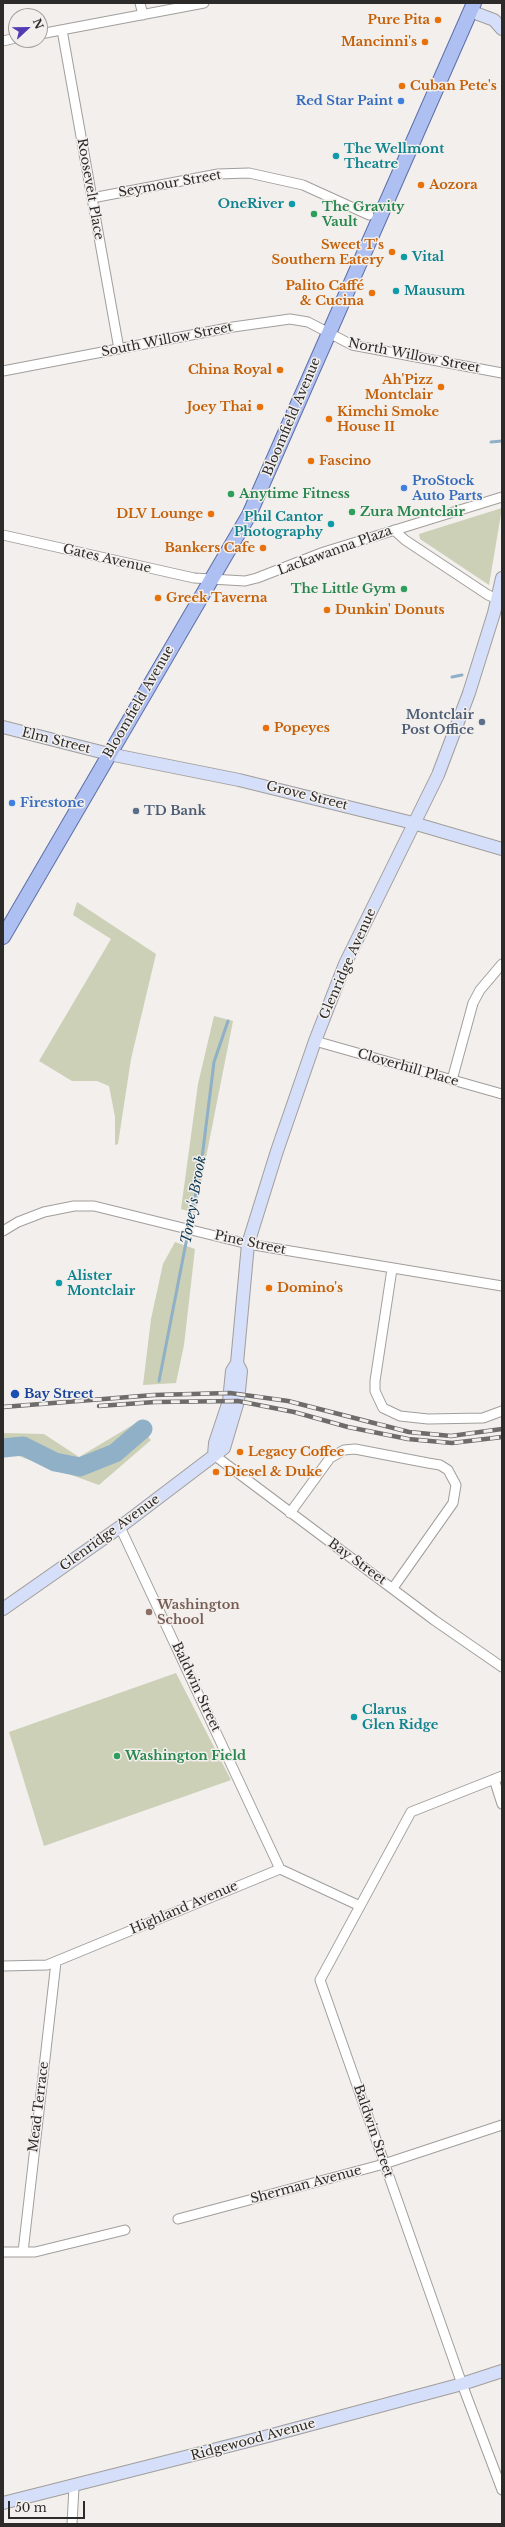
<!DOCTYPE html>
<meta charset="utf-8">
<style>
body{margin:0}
#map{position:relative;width:505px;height:2527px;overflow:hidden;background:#f2efec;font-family:"Libre Baskerville",serif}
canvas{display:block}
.frame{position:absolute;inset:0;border:4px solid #2c2b2a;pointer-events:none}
.north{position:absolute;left:8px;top:8px;width:40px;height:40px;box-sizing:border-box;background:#f2efec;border:1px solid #a3a19e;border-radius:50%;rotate:68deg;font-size:11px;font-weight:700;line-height:16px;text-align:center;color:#2c2b2a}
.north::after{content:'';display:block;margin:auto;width:14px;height:18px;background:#523bb3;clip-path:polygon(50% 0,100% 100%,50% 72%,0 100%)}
.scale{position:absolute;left:8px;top:2501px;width:77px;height:18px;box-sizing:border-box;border:2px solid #2c2b2a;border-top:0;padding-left:5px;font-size:12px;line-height:14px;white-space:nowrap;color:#2c2b2a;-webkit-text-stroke:3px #f2efec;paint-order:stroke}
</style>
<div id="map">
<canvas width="505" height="2527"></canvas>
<div class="frame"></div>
<div class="north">N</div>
<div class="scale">50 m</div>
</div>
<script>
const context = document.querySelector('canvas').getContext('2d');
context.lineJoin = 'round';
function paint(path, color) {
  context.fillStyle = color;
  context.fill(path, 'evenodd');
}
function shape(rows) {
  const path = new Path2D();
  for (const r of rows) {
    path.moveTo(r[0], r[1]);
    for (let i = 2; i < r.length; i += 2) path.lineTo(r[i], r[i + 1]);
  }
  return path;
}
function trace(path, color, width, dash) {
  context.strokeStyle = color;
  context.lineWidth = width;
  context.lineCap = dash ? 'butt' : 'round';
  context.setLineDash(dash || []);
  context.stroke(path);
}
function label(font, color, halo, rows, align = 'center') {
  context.font = font + ' "Libre Baskerville",serif';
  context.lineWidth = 3;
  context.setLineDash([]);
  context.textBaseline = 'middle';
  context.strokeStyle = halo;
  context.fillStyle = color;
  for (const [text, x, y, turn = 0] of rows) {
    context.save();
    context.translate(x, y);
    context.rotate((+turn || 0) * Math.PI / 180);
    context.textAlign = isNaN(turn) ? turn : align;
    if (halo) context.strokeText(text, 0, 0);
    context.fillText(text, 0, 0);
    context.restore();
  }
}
paint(shape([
 [502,508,489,585,420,539,419,534],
 [77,902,156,954,131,1059,118,1144,115,1145,115,1117,109,1086,97,1081,72,1081,39,1061,111,939,73,915],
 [214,1016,233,1021,195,1213,181,1209,198,1084],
 [175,1242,195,1249,184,1345,176,1383,143,1385,151,1319,163,1264],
 [136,1423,151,1440,99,1485,13,1454,3,1458,3,1433,44,1434,79,1457],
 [176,1673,231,1780,44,1846,9,1732]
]), '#ccd0b6');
trace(shape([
 [491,442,502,441],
 [452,677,462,675],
 [159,1381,201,1166,214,1062,228,1021]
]), '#8fb0c6', 3);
trace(shape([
 [3,1448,23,1446,55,1462,80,1467,115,1453,143,1429]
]), '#8fb0c6', 19);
const street = shape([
 [140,3,143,15],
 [62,30,119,349],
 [40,34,204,3],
 [3,41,16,38],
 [92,198,218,174,249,173,303,185,369,215],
 [3,371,233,327,290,319,308,322,352,345,502,373],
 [394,530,405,540,488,595,502,601],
 [3,535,194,578,245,581,257,578,324,552,502,497],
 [315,1041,502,1094],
 [452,1080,473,1003,480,990,502,964],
 [3,1231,18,1222,44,1212,74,1206,94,1206,248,1244,502,1286],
 [392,1269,375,1381,375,1391,383,1408,400,1416,428,1419,483,1418,502,1411],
 [214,1455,434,1620,502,1667],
 [290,1513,330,1458,344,1450,355,1449,428,1463,440,1465,448,1470,456,1485,453,1503,393,1588],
 [120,1527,280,1869],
 [502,1776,411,1812,320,1980,462,2384,502,2490],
 [494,1779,502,1804],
 [3,1966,47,1965,280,1869,360,1906],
 [178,2219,384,2164,502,2125],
 [3,2252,35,2252,125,2230],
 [23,2252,56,1962],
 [72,2524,74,2487]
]);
const secondary = shape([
 [470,11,494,20,502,29],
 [3,727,109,754,239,780,413,823,502,849],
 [214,1455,215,1443,229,1401,232,1371,237,1363,248,1244,277,1151,315,1041,345,964,438,775,469,693,494,613,502,578],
 [3,1609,120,1527,224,1448,238,1401,241,1371,237,1363],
 [3,2503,268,2436,462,2384,502,2371]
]);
const primary = shape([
 [3,937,249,515,474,3]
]);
trace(street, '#a19e9b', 11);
trace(secondary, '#a19e9b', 14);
trace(primary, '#5d6fa7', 16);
trace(street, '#fff', 9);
trace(secondary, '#d6dff9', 12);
trace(primary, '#aebff2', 14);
const rail = shape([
 [99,1406,155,1402,238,1401,294,1412,348,1427,408,1439,452,1443,502,1437],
 [3,1407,154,1395,230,1393,288,1401,409,1432,451,1436,502,1429]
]);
trace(rail, '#6e6c6b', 4.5);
trace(rail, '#f2efec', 3, [9]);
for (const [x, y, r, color] of [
 [438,20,4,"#e8710a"],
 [425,42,4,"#e8710a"],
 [402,86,4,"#e8710a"],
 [401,101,4,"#3f7fe0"],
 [336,156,4,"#0f9aa8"],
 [421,185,4,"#e8710a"],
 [292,204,4,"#0f9aa8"],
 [314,214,4,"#2e9e5b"],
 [392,252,4,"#e8710a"],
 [404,257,4,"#0f9aa8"],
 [396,291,4,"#0f9aa8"],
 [372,293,4,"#e8710a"],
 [280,370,4,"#e8710a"],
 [441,387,4,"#e8710a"],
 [260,407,4,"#e8710a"],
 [329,419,4,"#e8710a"],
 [311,461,4,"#e8710a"],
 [404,488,4,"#3f7fe0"],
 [231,494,4,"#2e9e5b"],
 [352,512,4,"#2e9e5b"],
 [211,514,4,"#e8710a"],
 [331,524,4,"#0f9aa8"],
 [263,548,4,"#e8710a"],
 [404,589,4,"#2e9e5b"],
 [158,598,4,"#e8710a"],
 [327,610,4,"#e8710a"],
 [482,722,4,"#5c6f8a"],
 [266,728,4,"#e8710a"],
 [12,803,4,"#3f7fe0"],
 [136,811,4,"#5c6f8a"],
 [59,1283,4,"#0f9aa8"],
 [269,1288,4,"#e8710a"],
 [15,1394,5,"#1a4fb4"],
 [240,1452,4,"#e8710a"],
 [216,1472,4,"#e8710a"],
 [149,1612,4,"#8d6e63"],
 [354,1717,4,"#0f9aa8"],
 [117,1756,4,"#2e9e5b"]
]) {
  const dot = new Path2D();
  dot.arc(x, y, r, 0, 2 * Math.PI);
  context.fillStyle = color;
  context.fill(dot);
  trace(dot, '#f2efec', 1.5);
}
label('bold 13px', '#c56008', '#f2efec', [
 ["Pure Pita",430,20,"right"],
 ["Mancinni's",417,42,"right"],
 ["Cuban Pete's",410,86],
 ["Aozora",429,185],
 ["Sweet T’s",384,245,"right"],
 ["Southern Eatery",384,260,"right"],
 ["Palito Caffé",364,286,"right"],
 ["& Cucina",364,301,"right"],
 ["China Royal",272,370,"right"],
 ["Ah'Pizz",433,380,"right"],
 ["Montclair",433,395,"right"],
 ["Joey Thai",252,407,"right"],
 ["Kimchi Smoke",337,412],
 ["House II",337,427],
 ["Fascino",319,461],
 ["DLV Lounge",203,514,"right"],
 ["Bankers Cafe",255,548,"right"],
 ["Greek Taverna",166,598],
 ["Dunkin' Donuts",335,610],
 ["Popeyes",274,728],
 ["Domino's",277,1288],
 ["Legacy Coffee",248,1452],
 ["Diesel & Duke",224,1472]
], 'left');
label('bold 13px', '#366cbe', '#f2efec', [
 ["Red Star Paint",393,101,"right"],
 ["ProStock",412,481],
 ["Auto Parts",412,496],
 ["Firestone",20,803]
], 'left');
label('bold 13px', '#0d838f', '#f2efec', [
 ["The Wellmont",344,149],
 ["Theatre",344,164],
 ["OneRiver",284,204,"right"],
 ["Vital",412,257],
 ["Mausum",404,291],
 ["Phil Cantor",323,517,"right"],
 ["Photography",323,532,"right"],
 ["Alister",67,1276],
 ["Montclair",67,1291],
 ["Clarus",362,1710],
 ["Glen Ridge",362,1725]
], 'left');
label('13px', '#2c2b2a', '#f2efec', [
 ["Seymour Street",170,184,-10],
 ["Roosevelt Place",90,189,80],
 ["South Willow Street",167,340,-11],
 ["North Willow Street",414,356,11],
 ["Bloomfield Avenue",292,417,-67],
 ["Lackawanna Plaza",335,551,-20],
 ["Gates Avenue",107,559,13],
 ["Bloomfield Avenue",139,702,-60],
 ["Elm Street",56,741,14],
 ["Grove Street",307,796,14],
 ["Glenridge Avenue",348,964,-66],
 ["Cloverhill Place",408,1068,16],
 ["Pine Street",250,1243,12],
 ["Glenridge Avenue",110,1533,-36],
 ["Bay Street",357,1562,36],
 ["Baldwin Street",196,1687,65],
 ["Highland Avenue",184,1908,-23],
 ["Mead Terrace",39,2107,-83],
 ["Baldwin Street",373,2131,71],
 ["Sherman Avenue",306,2185,-15],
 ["Ridgewood Avenue",253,2440,-15]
]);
label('bold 13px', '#27864d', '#f2efec', [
 ["The Gravity",322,207],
 ["Vault",322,222],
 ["Anytime Fitness",239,494],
 ["Zura Montclair",360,512],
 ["The Little Gym",396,589,"right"],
 ["Washington Field",125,1756]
], 'left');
label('bold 13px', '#4e5e75', '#f2efec', [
 ["Montclair",474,715],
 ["Post Office",474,730],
 ["TD Bank",144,811,"left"]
], 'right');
label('bold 13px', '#164399', '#f2efec', [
 ["Bay Street",24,1394]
], 'left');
label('bold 13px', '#785e54', '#f2efec', [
 ["Washington",157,1605],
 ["School",157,1620]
], 'left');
label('italic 14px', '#0e3952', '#f2efec', [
 ["Toney's Brook",194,1200,-80]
]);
</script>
